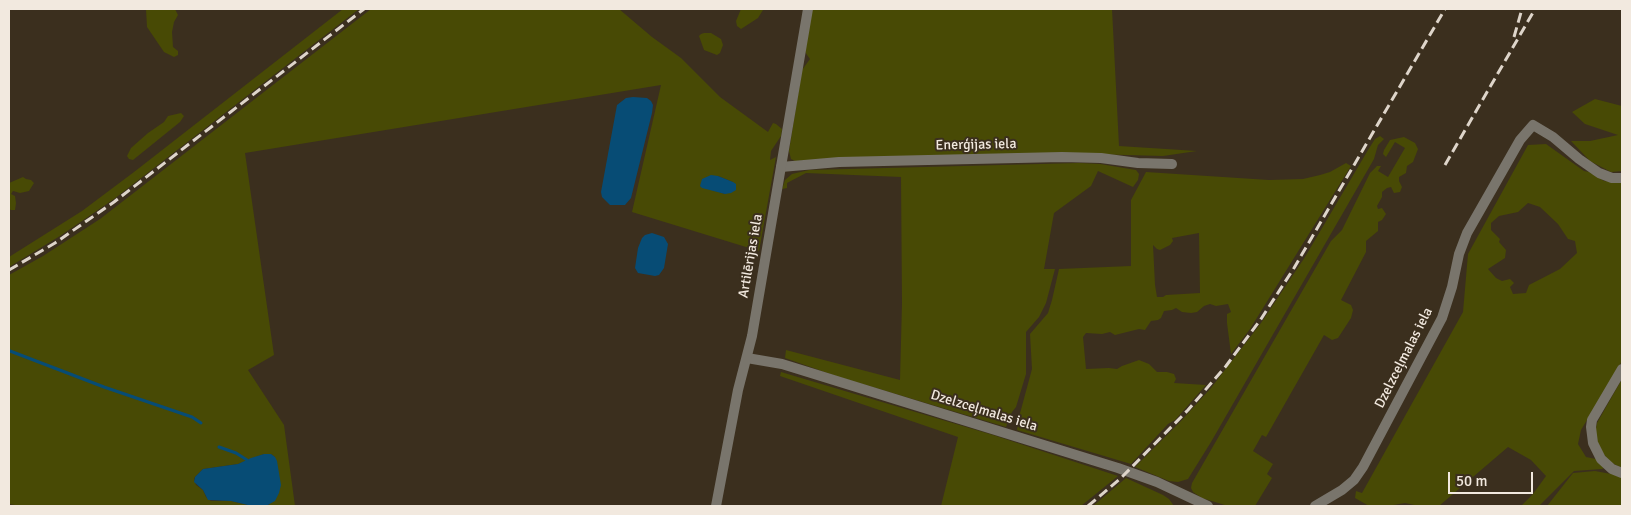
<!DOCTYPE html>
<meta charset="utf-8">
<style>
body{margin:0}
#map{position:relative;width:1631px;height:515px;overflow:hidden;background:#3b2f1e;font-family:Signika,sans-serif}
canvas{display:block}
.frame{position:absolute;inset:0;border:10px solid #f2e9df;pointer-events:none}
.scale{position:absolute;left:1448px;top:472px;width:85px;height:22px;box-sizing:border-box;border:2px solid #f2e9df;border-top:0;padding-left:6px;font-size:15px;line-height:18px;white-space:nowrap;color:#f2e9df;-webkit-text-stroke:4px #3b2f1e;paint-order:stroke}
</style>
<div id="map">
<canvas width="1631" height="515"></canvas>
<div class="frame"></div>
<div class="scale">50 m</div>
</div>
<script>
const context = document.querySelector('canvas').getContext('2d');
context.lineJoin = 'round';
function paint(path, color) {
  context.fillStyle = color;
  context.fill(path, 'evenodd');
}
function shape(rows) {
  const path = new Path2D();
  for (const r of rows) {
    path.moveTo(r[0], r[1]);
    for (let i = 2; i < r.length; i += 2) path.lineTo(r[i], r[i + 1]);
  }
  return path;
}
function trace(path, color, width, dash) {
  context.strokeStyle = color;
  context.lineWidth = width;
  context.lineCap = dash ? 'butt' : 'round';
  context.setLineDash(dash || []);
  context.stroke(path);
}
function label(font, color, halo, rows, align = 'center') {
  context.font = font + ' Signika,sans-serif';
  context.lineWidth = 4;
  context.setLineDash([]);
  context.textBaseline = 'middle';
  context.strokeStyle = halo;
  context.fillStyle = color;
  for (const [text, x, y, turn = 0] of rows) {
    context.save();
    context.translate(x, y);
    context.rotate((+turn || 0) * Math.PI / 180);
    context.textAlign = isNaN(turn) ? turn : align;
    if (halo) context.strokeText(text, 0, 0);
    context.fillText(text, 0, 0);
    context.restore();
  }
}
paint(shape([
 [146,9,175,9,178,15,174,22,172,32,173,47,178,51,178,55,174,57,164,52,147,27],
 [343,9,359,9,114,199,60,236,9,267,9,257,82,211,134,172],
 [371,9,619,9,652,37,681,58,720,97,768,132,773,123,776,124,782,129,781,136,771,151,770,160,776,157,759,251,632,212,661,85,245,153,274,355,248,370,284,425,295,506,266,506,269,505,275,457,271,454,264,454,238,464,203,469,195,477,194,479,196,485,203,490,206,497,211,501,231,501,252,506,21,506,9,504,9,275,43,256,100,219],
 [718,176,733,182,725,194,700,186],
 [741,9,763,9,763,10,758,18,741,29,737,26,736,21],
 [812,9,1112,9,1119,146,1197,151,1163,156,1091,154,795,161,791,159,789,151,802,70,810,59,805,52],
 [704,33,711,33,721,39,723,45,720,53,717,55,704,50,699,36,701,34],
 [1595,99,1622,106,1622,171,1611,172,1590,161,1571,141,1590,141,1618,135,1585,124,1572,112],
 [181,113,184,116,180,122,133,160,129,159,127,156,131,148,148,133,164,122,168,116],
 [1380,136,1384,139,1378,145,1374,159,1211,442,1188,479,1178,482,1169,481,1135,467,1181,421,1211,388,1261,323,1305,257,1368,150,1375,139],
 [1404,137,1415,143,1418,149,1413,162,1407,166,1406,173,1399,177,1399,181,1402,187,1400,192,1394,193,1391,187,1387,188,1382,192,1382,197,1377,206,1378,209,1382,208,1386,214,1382,220,1378,222,1378,231,1366,241,1366,252,1341,300,1351,305,1353,310,1351,318,1338,338,1332,340,1324,335,1266,437,1262,435,1253,451,1273,464,1267,474,1272,478,1255,506,1228,506,1202,498,1193,492,1191,488,1192,483,1331,241,1342,230,1370,173,1377,166,1381,166,1378,171,1388,177,1405,148,1395,142,1386,157,1383,154,1384,150,1390,140],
 [1546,144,1584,171,1589,172,1604,181,1622,183,1622,361,1581,430,1578,444,1586,457,1596,459,1606,467,1602,469,1574,471,1539,506,1521,506,1533,494,1546,476,1531,460,1508,447,1439,506,1419,506,1405,503,1388,506,1369,506,1355,498,1356,491,1362,493,1463,312,1468,254,1528,145],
 [1528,203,1540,207,1558,224,1568,239,1575,241,1577,253,1560,269,1529,285,1526,293,1513,294,1510,287,1514,283,1510,279,1502,281,1496,278,1488,269,1505,258,1506,250,1499,242,1500,239,1491,230,1491,223,1499,216,1518,212],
 [1079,163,1100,164,1136,170,1139,174,1138,180,1133,187,1098,171,1091,186,1054,213,1044,269,1055,269,1046,303,1039,317,1026,332,1026,374,1016,407,1012,412,1006,427,836,376,785,358,786,350,900,380,902,303,901,177,806,173,787,183,787,188,782,189,785,180,792,174,809,170],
 [1346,163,1351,166,1250,329,1231,354,1227,323,1227,314,1231,312,1228,304,1216,306,1210,304,1204,306,1197,312,1191,313,1182,312,1176,308,1172,310,1164,311,1161,318,1158,320,1151,321,1145,330,1139,329,1115,335,1110,332,1102,334,1086,333,1083,337,1086,369,1109,368,1117,369,1122,366,1139,360,1149,364,1157,372,1167,372,1174,374,1176,379,1174,383,1206,385,1175,420,1168,424,1131,464,1017,430,1019,417,1032,369,1030,334,1048,313,1052,300,1059,269,1131,266,1131,200,1146,172,1269,180,1303,179,1320,175,1330,172],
 [1199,233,1200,293,1166,295,1163,297,1157,297,1155,285,1153,245,1157,249,1160,250,1170,245,1173,241,1172,238],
 [23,177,26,179,31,180,34,183,29,191,20,193,13,191,11,194,15,196,16,203,15,210,11,210,9,209,9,183],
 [781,372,993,435,1118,476,1081,506,941,506,958,437,780,376],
 [1622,379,1622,468,1610,462,1604,455,1598,444,1595,434,1597,423],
 [1595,471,1622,476,1622,506,1547,506,1573,473],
 [1126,478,1163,495,1169,499,1174,506,1093,506]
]), '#484a05');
paint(shape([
 [633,97,647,98,651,101,653,105,652,113,631,198,625,205,610,205,602,197,601,192,617,105,626,98],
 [711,175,718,176,733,182,736,184,736,190,731,193,725,194,702,188,700,186,702,179],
 [652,233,664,237,668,244,664,268,659,275,655,276,638,273,635,268,638,248,642,238,645,235],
 [264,454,271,454,275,457,277,461,281,485,279,493,275,501,266,506,252,506,231,501,208,500,203,490,194,482,195,477,203,469,238,464,251,458]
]), '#074c75');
trace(shape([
 [10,351,104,387,192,417,201,423],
 [219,447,236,453,247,460]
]), '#074c75', 3);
trace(shape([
 [781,167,839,162,1062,157,1101,158,1138,163,1172,164],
 [747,358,782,364,1118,468,1157,482,1208,506],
 [1622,369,1592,420,1591,427,1593,443,1601,459,1612,469,1622,473],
 [1315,506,1342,490,1354,480,1363,467,1442,318,1452,287,1459,254,1467,233,1520,140,1533,125,1553,137,1579,159,1599,173,1612,178,1622,178]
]), '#79756c', 10);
trace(shape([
 [716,506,738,390,752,336,808,9]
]), '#79756c', 10);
trace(shape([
 [1514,37,1522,9],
 [1445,165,1535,9],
 [9,270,55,243,114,202,364,9],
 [1088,506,1121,478,1188,410,1226,366,1261,319,1294,268,1445,9]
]), '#ded5ca', 3, [10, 5]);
label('14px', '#f2e9df', '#3b2f1e', [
 ["Enerģijas iela",976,145,-1],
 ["Artilērijas iela",751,256,-80],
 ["Dzelzceļmalas iela",1404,358,-63],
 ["Dzelzceļmalas iela",984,411,17]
]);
</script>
